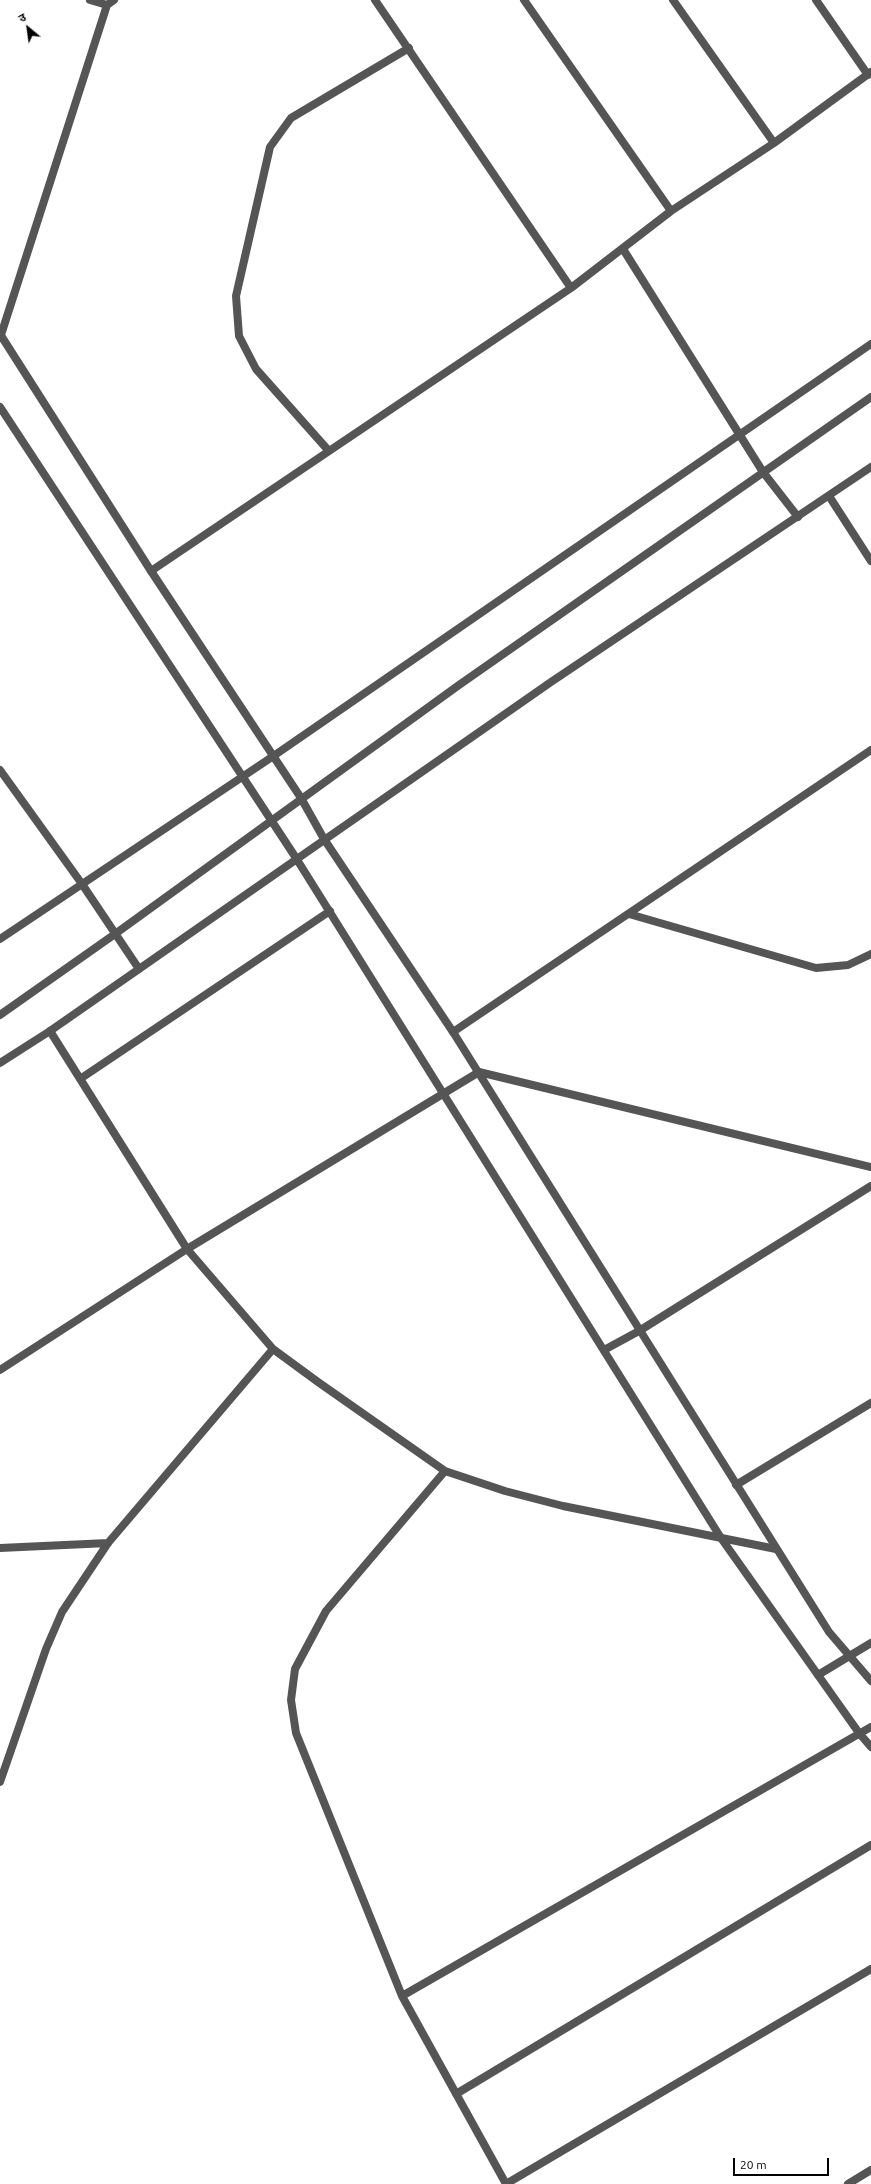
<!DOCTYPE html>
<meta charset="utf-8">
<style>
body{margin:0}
#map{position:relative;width:871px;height:2184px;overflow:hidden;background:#fff;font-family:Ubuntu,"Noto Sans Devanagari",sans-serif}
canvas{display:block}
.north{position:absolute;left:8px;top:8px;width:40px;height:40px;-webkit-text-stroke:3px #fff;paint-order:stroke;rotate:331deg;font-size:11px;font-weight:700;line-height:16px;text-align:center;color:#000}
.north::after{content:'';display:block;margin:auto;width:14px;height:18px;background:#000;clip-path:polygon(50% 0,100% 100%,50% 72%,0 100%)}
.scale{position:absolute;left:733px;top:2158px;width:96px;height:18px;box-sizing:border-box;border:2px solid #000;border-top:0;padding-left:5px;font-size:12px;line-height:14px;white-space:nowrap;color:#000;-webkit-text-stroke:3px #fff;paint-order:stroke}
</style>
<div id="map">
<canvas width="871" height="2184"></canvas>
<div class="north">उ</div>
<div class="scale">20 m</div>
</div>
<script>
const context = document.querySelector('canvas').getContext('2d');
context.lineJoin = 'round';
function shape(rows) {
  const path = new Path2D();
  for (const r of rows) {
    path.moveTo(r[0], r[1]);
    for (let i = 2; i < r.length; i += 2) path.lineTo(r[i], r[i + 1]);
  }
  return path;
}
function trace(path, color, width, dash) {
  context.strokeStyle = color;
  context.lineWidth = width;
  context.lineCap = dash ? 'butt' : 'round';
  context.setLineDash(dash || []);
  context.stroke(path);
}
trace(shape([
 [90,0,107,5],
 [375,0,571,288],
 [524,0,671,211],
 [673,0,774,143],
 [816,0,868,75],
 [623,249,763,472,798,517],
 [0,338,107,5,114,0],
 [328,450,256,369,239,336,236,296,270,147,291,118,409,48],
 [829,496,871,561],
 [151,571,571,288,671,211,774,143,871,72],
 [0,770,82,884,139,969],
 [629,914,816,968,848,965,871,954],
 [0,939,272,757,871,344],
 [50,1031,187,1249,273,1349,318,1382,445,1471,505,1491,563,1506,776,1549],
 [453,1032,871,750],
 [80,1079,330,911],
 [604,1350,639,1331,871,1186],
 [0,1370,187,1249,479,1072,871,1167],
 [445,1471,326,1611,295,1669,291,1700,296,1733,402,1996,506,2184],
 [736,1485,871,1403],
 [0,1548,108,1543],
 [818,1675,871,1643],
 [0,1782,46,1649,62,1612,108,1543,273,1349],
 [402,1996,871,1727],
 [456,2094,871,1845],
 [506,2184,871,1969],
 [848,2184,871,2170]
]), '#555', 8);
trace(shape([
 [0,334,151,571,301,798,324,839,453,1032,829,1632,871,1681],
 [0,407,296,858,721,1538,859,1733,871,1747],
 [0,1015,115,934,459,685,871,397],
 [0,1063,50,1031,551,682,871,467]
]), '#555', 8);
</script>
